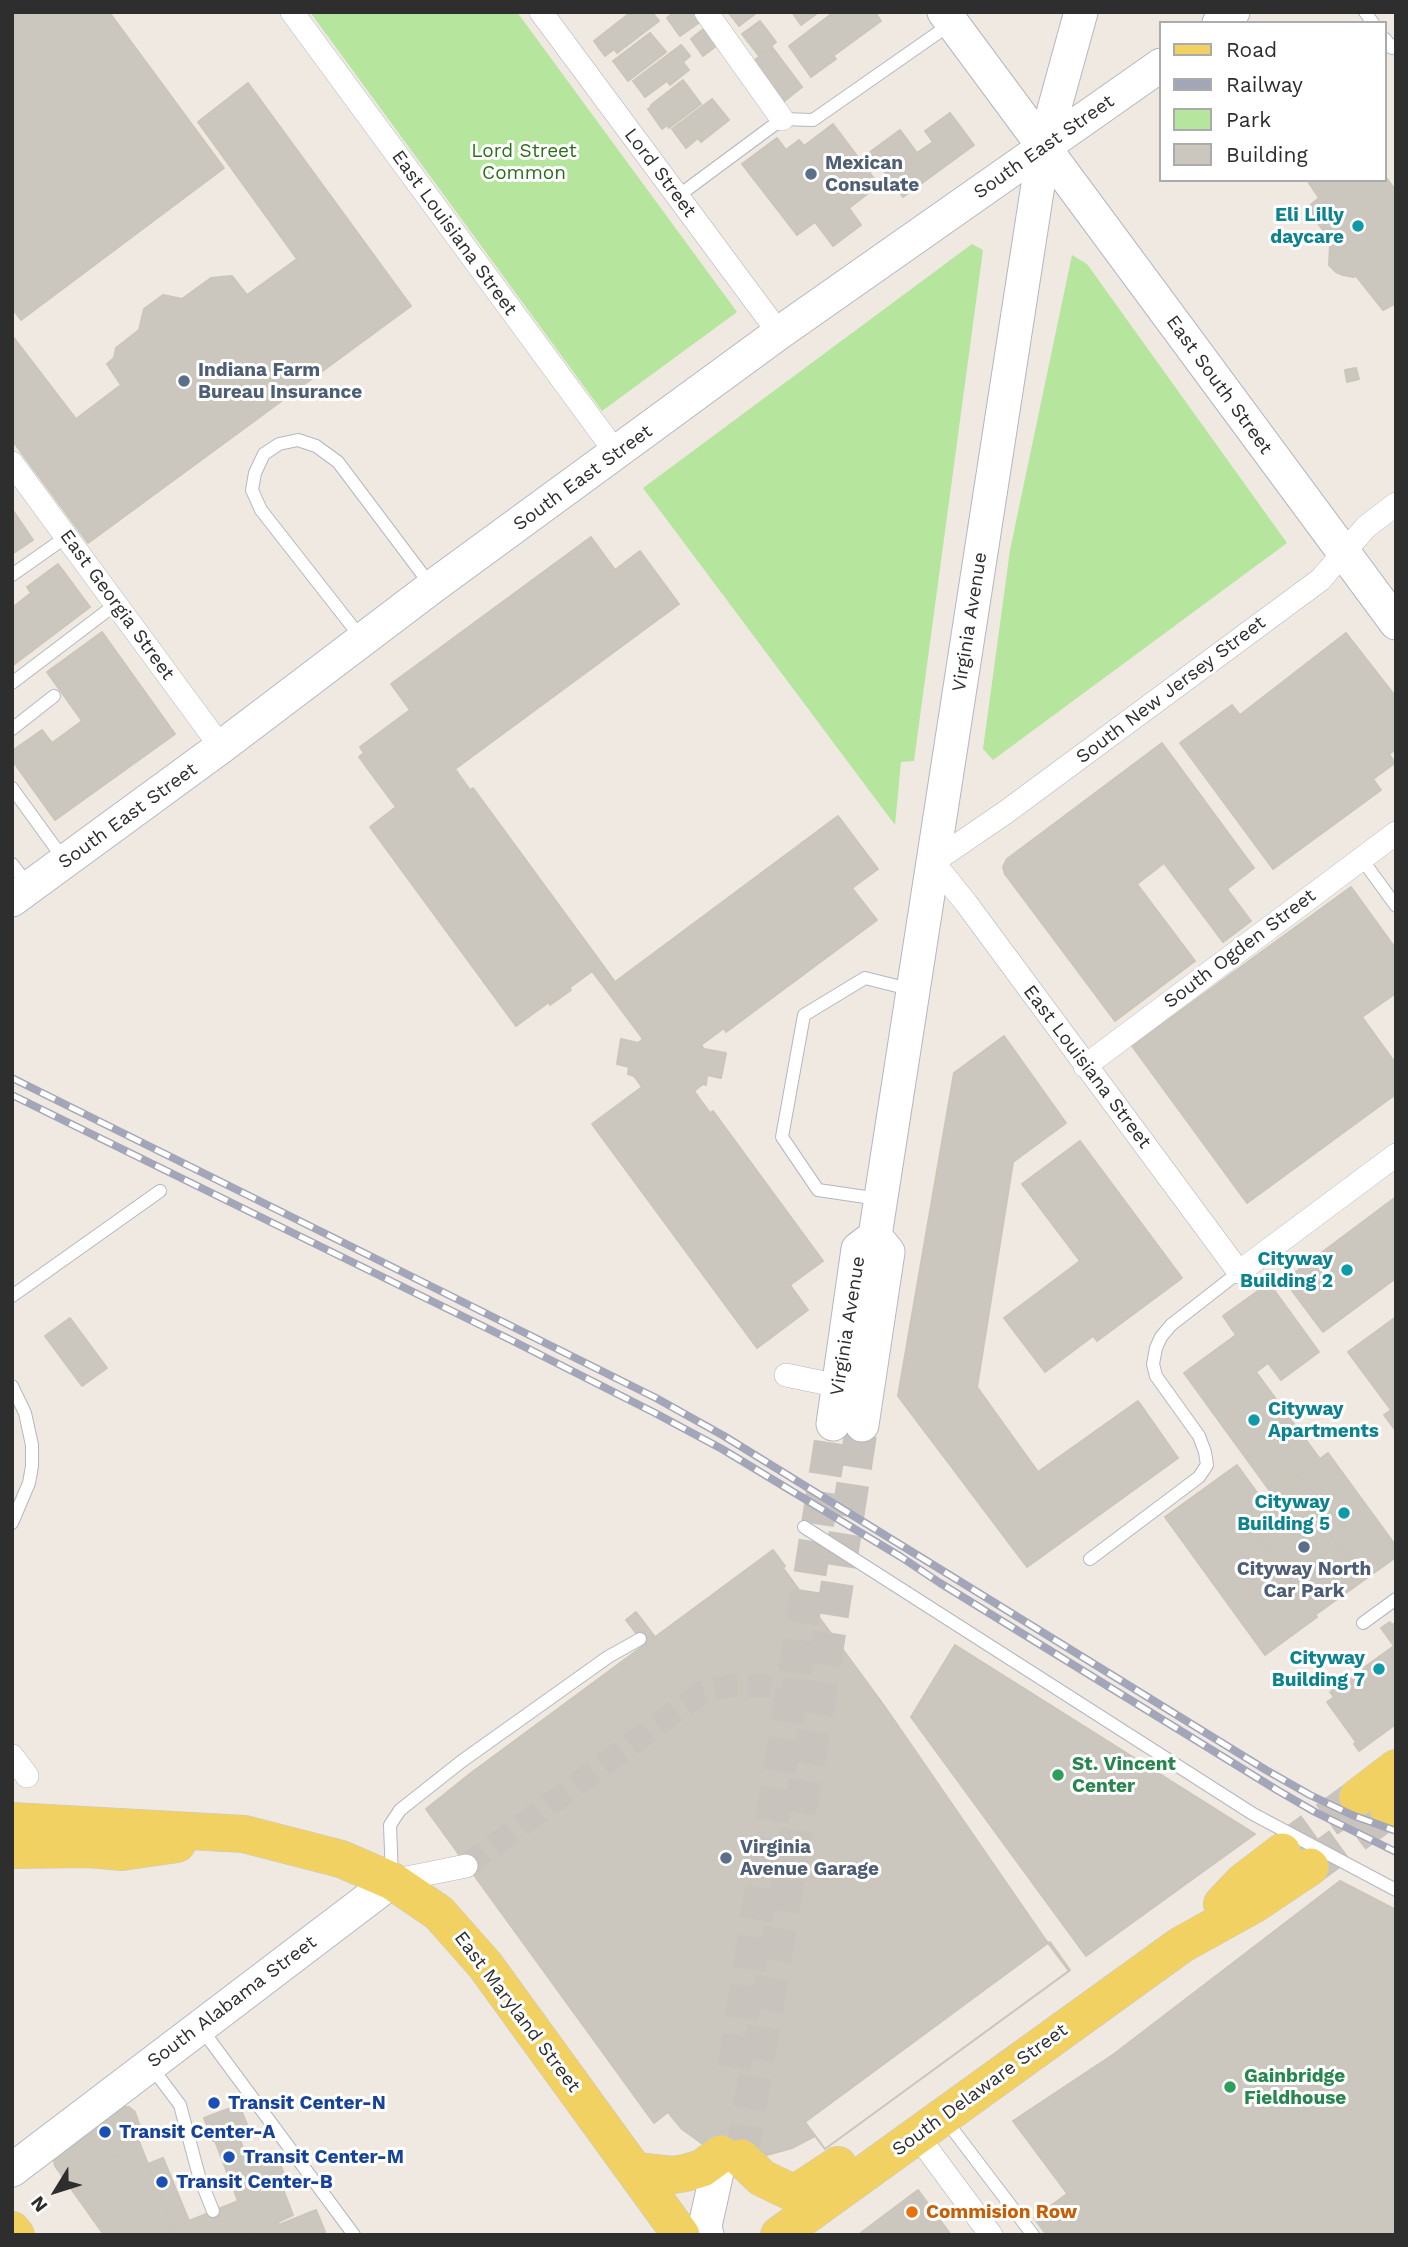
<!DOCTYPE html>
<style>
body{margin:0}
#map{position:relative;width:1408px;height:2247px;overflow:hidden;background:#efe9e1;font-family:"Work Sans",sans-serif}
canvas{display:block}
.frame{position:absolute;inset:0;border:14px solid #2e2e2e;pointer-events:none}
.legend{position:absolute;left:1159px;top:21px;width:228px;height:161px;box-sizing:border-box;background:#fff;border:2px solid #ababab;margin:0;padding:9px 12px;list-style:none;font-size:21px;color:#2e2e2e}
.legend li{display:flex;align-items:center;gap:14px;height:35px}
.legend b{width:35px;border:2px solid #ababab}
.north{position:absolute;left:21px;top:2156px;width:70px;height:70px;-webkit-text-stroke:5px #fff;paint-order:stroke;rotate:232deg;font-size:19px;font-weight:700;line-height:28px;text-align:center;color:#2e2e2e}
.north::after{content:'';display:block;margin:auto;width:24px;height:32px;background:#2e2e2e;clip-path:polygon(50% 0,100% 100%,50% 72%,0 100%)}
</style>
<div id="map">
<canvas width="1408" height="2247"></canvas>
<div class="frame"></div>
<ul class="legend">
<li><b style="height:9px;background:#f2d163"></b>Road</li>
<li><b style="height:9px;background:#a3a6b8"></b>Railway</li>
<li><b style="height:19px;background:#b6e59e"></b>Park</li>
<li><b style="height:19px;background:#cbc7bf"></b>Building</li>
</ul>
<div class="north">N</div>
</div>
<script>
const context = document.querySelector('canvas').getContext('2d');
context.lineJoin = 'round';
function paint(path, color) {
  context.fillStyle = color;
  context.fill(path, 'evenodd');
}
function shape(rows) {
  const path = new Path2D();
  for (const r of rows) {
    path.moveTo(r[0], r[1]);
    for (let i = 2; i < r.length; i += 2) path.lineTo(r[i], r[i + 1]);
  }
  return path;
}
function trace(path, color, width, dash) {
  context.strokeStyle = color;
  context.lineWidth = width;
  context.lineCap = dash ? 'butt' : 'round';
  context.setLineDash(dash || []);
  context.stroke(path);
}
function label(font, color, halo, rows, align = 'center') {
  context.font = font + ' "Work Sans",sans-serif';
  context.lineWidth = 6;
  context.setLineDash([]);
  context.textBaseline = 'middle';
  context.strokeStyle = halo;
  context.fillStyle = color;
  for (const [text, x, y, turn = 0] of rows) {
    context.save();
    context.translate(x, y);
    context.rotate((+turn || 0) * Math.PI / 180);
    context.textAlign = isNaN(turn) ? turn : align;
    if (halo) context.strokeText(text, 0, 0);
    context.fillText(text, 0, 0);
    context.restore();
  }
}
paint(shape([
 [310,12,517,12,737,312,602,411],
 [972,244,983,250,914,761,901,762,895,825,643,488],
 [1072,255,1087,264,1287,543,993,760,983,749,1010,550]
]), '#b6e59e');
const building = shape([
 [12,12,109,12,224,168,21,320,12,308,12,12],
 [631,12,652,12,659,21,617,53,614,49,605,56,594,41,631,12],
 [674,12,694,12,700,22,680,36,667,18,674,12],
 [728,12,754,12,755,14,739,26,728,12],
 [792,12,819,12,801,25,792,12],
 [834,12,875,12,881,21,833,56,836,59,811,77,789,46,834,12],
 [760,21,776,42,759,56,742,34,760,21],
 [707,26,720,43,703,56,691,39,707,26],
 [650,33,666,52,628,81,613,61,650,33],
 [681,45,690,56,683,62,689,70,670,85,667,81,645,97,633,81,681,45],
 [772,47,802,87,782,103,752,62,772,47],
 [683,80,701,104,669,128,667,125,662,129,648,109,652,106,651,105,683,80],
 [248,83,411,306,88,543,12,440,12,339,14,338,76,419,121,385,107,364,114,358,116,348,139,330,144,309,163,295,182,299,211,278,232,276,247,295,297,259,198,122,248,83],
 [712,99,729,120,701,142,698,138,686,148,672,129,712,99],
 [950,113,974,145,903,197,870,152,900,130,917,153,933,142,925,131,950,113],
 [833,124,879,185,849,208,861,225,833,246,815,222,797,235,742,164,777,138,786,150,799,140,804,146,833,124],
 [1385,176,1396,191,1396,303,1383,310,1356,276,1353,277,1343,275,1336,272,1329,265,1330,246,1333,244,1307,208,1319,198,1307,180,1385,180,1385,176],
 [1356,368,1359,379,1347,382,1345,370,1356,368],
 [12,509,33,540,12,554,12,509],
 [591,537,615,570,640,551,679,604,455,769,470,790,473,788,602,964,569,988,571,990,550,1005,549,1002,516,1026,370,827,396,807,359,757,364,753,360,747,410,710,391,684,591,537],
 [58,564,90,607,12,666,12,608,31,593,27,587,58,564],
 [102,632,175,734,55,820,12,760,12,751,42,730,52,743,82,721,47,672,102,632],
 [1346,633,1396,697,1396,749,1389,754,1395,763,1373,779,1381,790,1273,869,1180,743,1232,705,1240,715,1346,633],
 [1162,743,1254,868,1227,889,1251,921,1223,942,1164,863,1137,884,1195,961,1115,1021,1005,874,1003,867,1007,859,1162,743],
 [838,816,878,869,852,888,877,920,726,1032,724,1028,701,1045,704,1049,726,1053,721,1078,707,1075,706,1085,703,1084,694,1091,710,1113,713,1111,823,1261,790,1285,808,1310,757,1348,592,1124,642,1087,634,1076,628,1074,629,1067,617,1064,621,1039,638,1043,643,1039,592,971,602,964,615,982,838,816],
 [1351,887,1396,949,1396,993,1362,1017,1396,1064,1396,1094,1247,1203,1132,1046,1351,887],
 [1004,1036,1066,1123,1013,1162,977,1387,1038,1472,1138,1401,1178,1458,1027,1567,898,1396,954,1073,1004,1036],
 [1080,1141,1182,1278,1097,1341,1093,1336,1045,1372,1004,1318,1080,1261,1022,1184,1080,1141],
 [1396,1197,1396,1278,1323,1332,1284,1280,1314,1259,1316,1262,1323,1257,1321,1253,1396,1197],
 [1269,1283,1319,1352,1281,1380,1268,1363,1256,1372,1320,1459,1272,1494,1184,1373,1236,1335,1223,1316,1269,1283],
 [1396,1317,1396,1431,1384,1415,1391,1410,1348,1352,1396,1317],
 [70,1318,107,1368,82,1386,45,1336,70,1318],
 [1328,1453,1396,1546,1396,1557,1364,1580,1291,1480,1328,1453],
 [1237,1465,1263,1501,1243,1515,1317,1617,1265,1655,1165,1517,1237,1465],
 [1291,1480,1364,1580,1315,1615,1243,1515,1291,1480],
 [773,1550,785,1566,783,1568,885,1707,1045,1939,1048,1943,1050,1942,1070,1970,825,2149,815,2136,792,2148,767,2155,741,2158,704,2145,682,2129,668,2112,654,2123,426,1809,471,1773,773,1550],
 [636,1612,655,1637,645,1645,626,1620,636,1612],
 [1390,1622,1392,1625,1396,1622,1396,1724,1359,1751,1354,1744,1356,1742,1327,1702,1334,1697,1330,1692,1394,1646,1381,1628,1390,1622],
 [955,1645,1255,1834,1086,1956,911,1717,955,1645],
 [1340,1881,1396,1910,1396,2235,1044,2235,1078,2208,1013,2121,1114,2054,1340,1881],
 [1048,1943,1069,1971,825,2149,805,2122,1048,1943],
 [239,2105,248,2127,237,2131,250,2168,278,2157,285,2178,259,2190,260,2193,281,2184,293,2215,278,2222,279,2225,316,2210,325,2232,318,2235,256,2235,255,2233,250,2235,176,2235,148,2164,163,2158,189,2221,238,2201,215,2141,213,2141,204,2118,239,2105],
 [124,2107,129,2107,135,2112,143,2135,75,2186,111,2235,104,2235,55,2166,54,2161,55,2158,124,2107],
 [138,2139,148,2164,176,2235,111,2235,75,2186,138,2139],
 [918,2190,951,2235,858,2235,918,2190],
 [1067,2194,1078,2208,1045,2233,1034,2218,1067,2194]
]);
paint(building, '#cbc7bf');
trace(building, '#cbc5ba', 2);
trace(shape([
 [466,1866,702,1692,730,1686,765,1686,820,1694]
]), '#c8c4bd', 23, [23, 11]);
trace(shape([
 [734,2068,833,1424],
 [741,2158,820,1694,862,1425]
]), '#c8c4bd', 33, [33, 17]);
trace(shape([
 [1282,1852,1358,1797],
 [1310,1867,1389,1810]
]), '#c8c4bd', 37, [37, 18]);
const lane = shape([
 [1365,12,1373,23],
 [1385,39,1392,48,1396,45],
 [678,196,782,119,813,120,952,23],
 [12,575,66,537],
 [362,639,261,510,252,490,255,473,264,454,279,444,298,440,316,446,338,462,432,587],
 [12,683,116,604],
 [12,729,54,696],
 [12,788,65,861],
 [1361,858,1396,906],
 [12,864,29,886],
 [879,1199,818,1190,782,1137,804,1015,865,978,913,990],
 [12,1296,160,1191],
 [12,1386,25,1413,32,1445,32,1466,29,1483,12,1523],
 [804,1527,1253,1814,1396,1890],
 [1090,1559,1199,1477,1207,1465,1205,1452,1199,1436,1156,1376,1153,1364,1156,1348,1161,1337,1171,1325,1239,1272],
 [1363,1623,1396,1599],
 [392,1877,390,1825,400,1810,462,1761,608,1657,640,1639],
 [200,2027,354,2235],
 [150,2065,180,2105,199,2176,213,2211],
 [944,2118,1033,2235]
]);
const street = shape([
 [292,12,617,454],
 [541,12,779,333],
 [706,12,782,119],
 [12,463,221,747],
 [1396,504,1366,527,1320,580,1006,812,933,862,966,903,1239,1272,1396,1155],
 [1085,1066,1396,833],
 [786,1375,839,1386],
 [12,1756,27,1776],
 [392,1881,466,1866],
 [917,2135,991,2235]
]);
const secondary = shape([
 [944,12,1396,623],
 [1219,23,1233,12],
 [12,900,221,747,432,587,779,333,1161,65],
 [833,1424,858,1249,875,1236,1044,146,1081,12],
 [862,1425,888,1252,875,1236],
 [12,2170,392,1881],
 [707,2235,705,2226,721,2154]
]);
const primary = shape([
 [1358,1797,1396,1768],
 [1389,1810,1396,1804],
 [12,1821,244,1834,341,1859,392,1881,439,1913,485,1965,681,2235],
 [12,1850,90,1849,122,1852,177,1844],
 [1222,1904,1244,1881,1282,1852],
 [741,2158,762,2178,789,2191,800,2190,838,2165],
 [636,2171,673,2175,685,2173,702,2168,721,2154],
 [12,2230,16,2235],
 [779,2235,1181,1945,1253,1905,1310,1867]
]);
trace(lane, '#b4b7c1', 14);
trace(street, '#b4b7c1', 24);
trace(secondary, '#b4b7c1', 35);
trace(primary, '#c9c9c9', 38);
trace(lane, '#fff', 12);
trace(street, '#fff', 23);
trace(secondary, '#fff', 33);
trace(primary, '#f2d163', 37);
const rail = shape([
 [12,1078,656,1398,724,1436,1266,1770,1310,1795,1352,1815,1396,1831],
 [12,1095,511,1340,655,1413,722,1449,901,1557,940,1583,1277,1790,1315,1812,1396,1852]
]);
trace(rail, '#a3a6b8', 8);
trace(rail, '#fff', 5, [16]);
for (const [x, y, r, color] of [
 [811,174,7,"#5c6f8a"],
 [1358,226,7,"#0f9aa8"],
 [184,381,7,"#5c6f8a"],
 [1347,1270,7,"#0f9aa8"],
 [1254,1420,7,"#0f9aa8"],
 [1344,1513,7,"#0f9aa8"],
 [1304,1547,7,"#5c6f8a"],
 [1379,1669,7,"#0f9aa8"],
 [1058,1775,7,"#2e9e5b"],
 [726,1858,7,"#5c6f8a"],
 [1230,2087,7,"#2e9e5b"],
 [214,2103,7,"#1a4fb4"],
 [105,2132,7,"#1a4fb4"],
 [229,2157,7,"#1a4fb4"],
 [162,2182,7,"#1a4fb4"],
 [912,2212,7,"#e8710a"]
]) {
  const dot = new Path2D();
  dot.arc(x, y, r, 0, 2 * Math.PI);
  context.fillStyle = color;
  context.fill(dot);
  trace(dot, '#fff', 2.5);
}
label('19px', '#2e2e2e', '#fff', [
 ["South East Street",1044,147,-35],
 ["Lord Street",660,173,53],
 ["East Louisiana Street",454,233,54],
 ["East South Street",1219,385,54],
 ["South East Street",583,478,-36],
 ["East Georgia Street",117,605,54],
 ["Virginia Avenue",970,622,-81],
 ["South New Jersey Street",1171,690,-37],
 ["South East Street",128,816,-36],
 ["South Ogden Street",1240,949,-37],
 ["East Louisiana Street",1087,1067,53],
 ["Virginia Avenue",848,1326,-81],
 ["South Alabama Street",232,2002,-37],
 ["East Maryland Street",517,2012,53],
 ["South Delaware Street",980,2090,-36]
]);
label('19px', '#2c6e1b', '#fff', [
 ["Lord Street",524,151],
 ["Common",524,173]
]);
label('bold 19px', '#4e5e75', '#fff', [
 ["Mexican",825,163],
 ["Consulate",825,185],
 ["Indiana Farm",198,370],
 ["Bureau Insurance",198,392],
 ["Cityway North",1304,1569,"center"],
 ["Car Park",1304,1591,"center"],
 ["Virginia",740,1847],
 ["Avenue Garage",740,1869]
], 'left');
label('bold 19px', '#0d838f', '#fff', [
 ["Eli Lilly",1344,215],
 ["daycare",1344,237],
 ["Cityway",1333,1259],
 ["Building 2",1333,1281],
 ["Cityway",1268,1409,"left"],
 ["Apartments",1268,1431,"left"],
 ["Cityway",1330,1502],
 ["Building 5",1330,1524],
 ["Cityway",1365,1658],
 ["Building 7",1365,1680]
], 'right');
label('bold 19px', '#27864d', '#fff', [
 ["St. Vincent",1072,1764],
 ["Center",1072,1786],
 ["Gainbridge",1244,2076],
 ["Fieldhouse",1244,2098]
], 'left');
label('bold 19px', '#164399', '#fff', [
 ["Transit Center-N",228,2103],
 ["Transit Center-A",119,2132],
 ["Transit Center-M",243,2157],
 ["Transit Center-B",176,2182]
], 'left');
label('bold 19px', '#c56008', '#fff', [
 ["Commision Row",926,2212]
], 'left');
</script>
